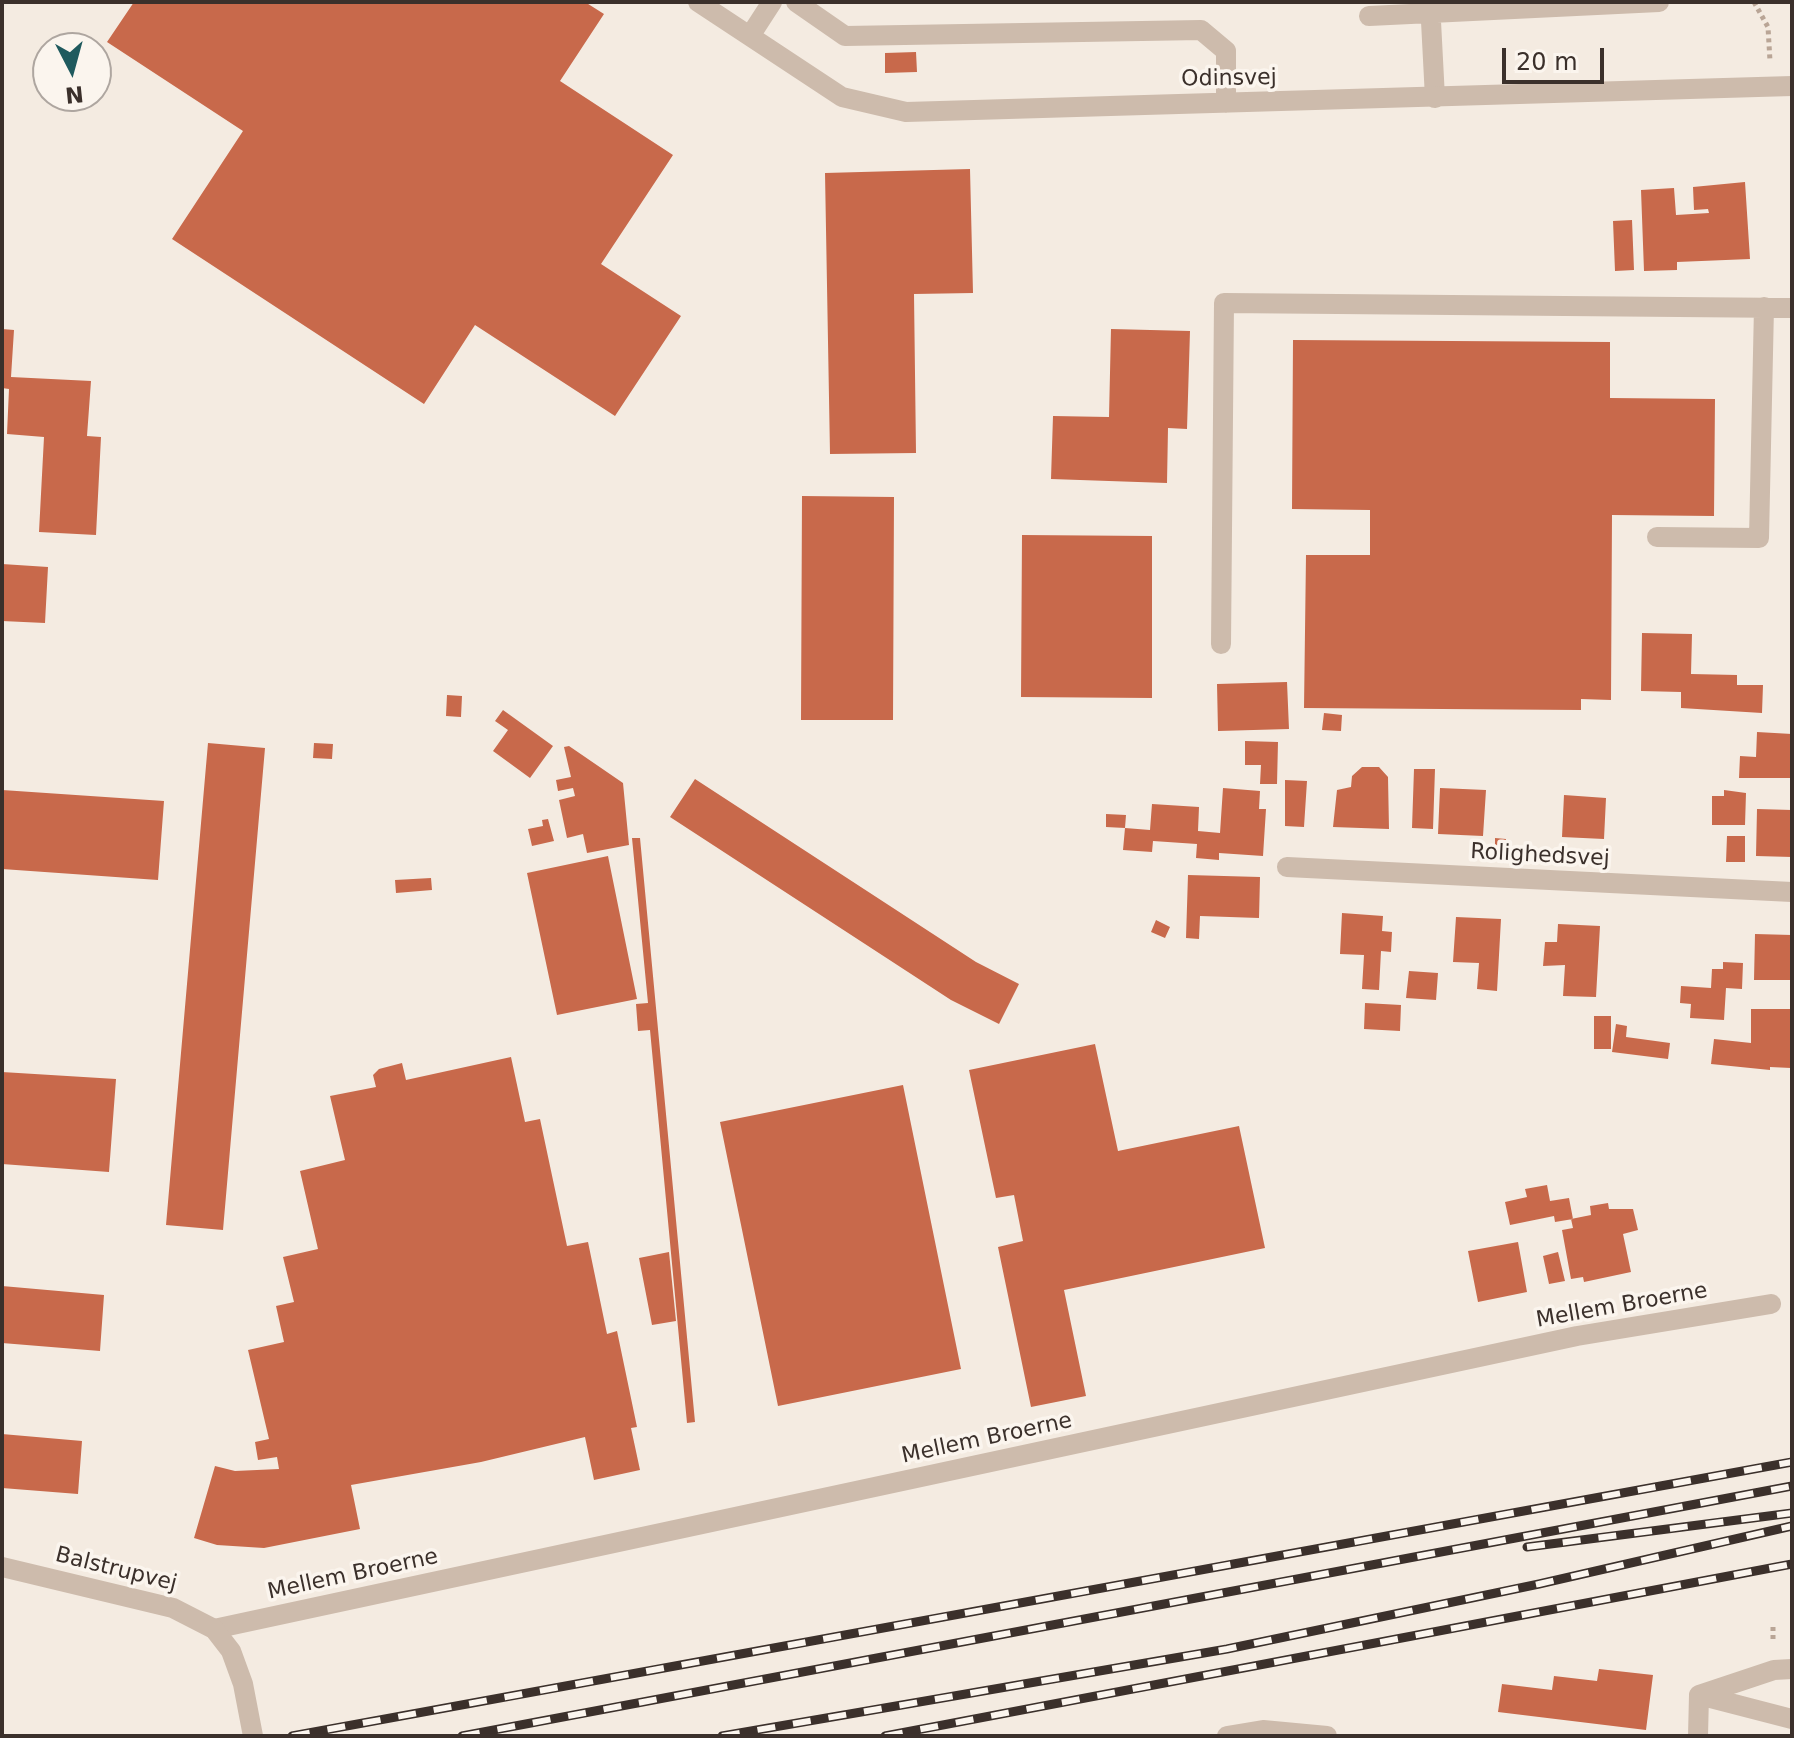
<!DOCTYPE html>
<style>
body{margin:0}
#map{position:relative;width:1794px;height:1738px;overflow:hidden;background:#f4ebe1;font-family:"DejaVu Sans",sans-serif}
canvas{display:block}
.frame{position:absolute;inset:0;border:4px solid #3b302b;pointer-events:none}
.north{position:absolute;left:32px;top:32px;width:80px;height:80px;box-sizing:border-box;background:#fbf5ee;border:2px solid #aea6a0;border-radius:50%;rotate:174deg;font-size:22px;font-weight:700;line-height:32px;text-align:center;color:#3b302b}
.north::after{content:'';display:block;margin:auto;width:28px;height:36px;background:#1f5a5e;clip-path:polygon(50% 0,100% 100%,50% 72%,0 100%)}
.scale{position:absolute;left:1502px;top:48px;width:102px;height:36px;box-sizing:border-box;border:4px solid #3b302b;border-top:0;padding-left:10px;font-size:24px;line-height:28px;white-space:nowrap;color:#3b302b;-webkit-text-stroke:6px #fbf5ee;paint-order:stroke}
</style>
<div id="map">
<canvas width="1794" height="1738"></canvas>
<div class="frame"></div>
<div class="north">N</div>
<div class="scale">20 m</div>
</div>
<script>
const context = document.querySelector('canvas').getContext('2d');
context.lineJoin = 'round';
function paint(path, color) {
  context.fillStyle = color;
  context.fill(path, 'evenodd');
}
function shape(rows) {
  const path = new Path2D();
  for (const r of rows) {
    path.moveTo(r[0], r[1]);
    for (let i = 2; i < r.length; i += 2) path.lineTo(r[i], r[i + 1]);
  }
  return path;
}
function trace(path, color, width, dash) {
  context.strokeStyle = color;
  context.lineWidth = width;
  context.lineCap = dash ? 'butt' : 'round';
  context.setLineDash(dash || []);
  context.stroke(path);
}
function label(font, color, halo, rows, align = 'center') {
  context.font = font + ' "DejaVu Sans",sans-serif';
  context.lineWidth = 7;
  context.setLineDash([]);
  context.textBaseline = 'middle';
  context.strokeStyle = halo;
  context.fillStyle = color;
  for (const [text, x, y, turn = 0] of rows) {
    context.save();
    context.translate(x, y);
    context.rotate((+turn || 0) * Math.PI / 180);
    context.textAlign = isNaN(turn) ? turn : align;
    if (halo) context.strokeText(text, 0, 0);
    context.fillText(text, 0, 0);
    context.restore();
  }
}
paint(shape([
 [134,2,585,2,604,14,560,81,673,155,601,264,681,316,615,416,475,325,424,404,172,239,243,131,107,42],
 [916,52,917,72,885,73,885,53],
 [970,169,973,293,914,294,916,453,830,454,825,173],
 [1745,182,1750,259,1677,262,1677,270,1644,271,1641,190,1674,188,1676,215,1709,213,1708,209,1694,210,1693,187],
 [1632,220,1634,270,1615,271,1613,221],
 [2,329,14,330,11,377,91,381,87,436,101,437,96,535,39,532,44,437,7,434,9,389,2,388],
 [1111,329,1190,331,1187,429,1168,428,1167,483,1051,479,1053,416,1109,417],
 [1293,340,1610,342,1610,398,1715,399,1714,516,1612,515,1611,700,1581,699,1581,710,1304,708,1306,555,1370,555,1370,510,1292,509],
 [802,496,894,497,893,720,801,720],
 [1022,535,1152,536,1152,698,1021,697],
 [2,564,48,567,45,623,2,621],
 [1642,633,1692,634,1691,674,1737,675,1737,685,1763,685,1762,713,1681,708,1681,692,1641,691],
 [1287,682,1289,729,1218,731,1217,684],
 [447,695,462,696,461,717,446,716],
 [503,710,553,746,530,778,493,751,508,730,495,721],
 [1324,713,1342,715,1341,731,1322,730],
 [1757,732,1792,734,1792,778,1739,778,1740,756,1756,757],
 [1245,741,1278,742,1277,784,1260,784,1261,765,1245,765],
 [208,743,265,748,223,1230,166,1225],
 [314,743,333,744,332,759,313,758],
 [569,746,623,783,629,845,587,853,583,834,567,838,559,800,575,796,573,788,558,791,556,780,571,777,564,747],
 [1362,767,1379,767,1388,777,1389,829,1333,827,1337,790,1351,787,1352,776],
 [1414,769,1435,769,1433,829,1412,828],
 [695,779,976,962,1019,984,999,1024,951,1000,670,817],
 [1285,780,1307,781,1304,827,1285,826],
 [1223,788,1260,791,1259,809,1266,809,1263,856,1219,853,1219,860,1196,858,1197,844,1153,841,1152,852,1123,850,1125,828,1150,830,1152,804,1199,807,1198,831,1220,833],
 [1440,788,1486,790,1483,836,1438,834],
 [2,790,164,801,158,880,2,869],
 [1724,790,1746,793,1745,825,1712,825,1712,796,1724,796],
 [1564,795,1606,798,1604,839,1562,837],
 [1757,809,1792,810,1792,857,1756,856],
 [1106,814,1126,815,1125,828,1106,827],
 [548,819,554,841,532,846,528,829,543,826,542,820],
 [1727,836,1745,836,1745,862,1726,862],
 [632,838,640,838,695,1422,687,1423,650,1030,638,1031,636,1004,648,1003],
 [1495,838,1506,839,1506,854,1495,853],
 [608,856,637,999,557,1015,527,873],
 [1188,875,1260,877,1259,918,1200,916,1199,939,1186,938],
 [431,878,432,890,396,893,395,880],
 [1342,913,1383,916,1382,931,1392,932,1391,952,1381,951,1379,990,1362,989,1364,955,1340,954],
 [1456,917,1501,919,1497,991,1477,989,1479,963,1453,962],
 [1156,920,1170,927,1165,938,1151,932],
 [1558,924,1600,926,1596,997,1563,996,1565,965,1543,966,1545,942,1557,942],
 [1755,934,1792,935,1792,980,1754,980],
 [1723,962,1743,963,1742,989,1726,988,1724,1020,1690,1018,1691,1004,1680,1003,1681,986,1711,988,1712,969,1723,969],
 [1409,971,1438,973,1436,1000,1406,998],
 [1365,1003,1401,1005,1400,1031,1364,1029],
 [1751,1009,1792,1009,1791,1068,1770,1067,1770,1070,1711,1064,1714,1039,1751,1043],
 [1594,1016,1611,1016,1611,1049,1594,1049],
 [1616,1024,1627,1026,1626,1037,1670,1043,1668,1059,1612,1052],
 [1095,1044,1118,1151,1239,1126,1265,1248,1064,1290,1086,1396,1031,1407,998,1247,1023,1241,1014,1195,996,1198,969,1070],
 [511,1057,525,1122,540,1119,567,1246,588,1242,607,1334,617,1331,637,1427,631,1428,640,1470,594,1480,585,1437,481,1462,351,1485,360,1529,264,1548,217,1545,194,1538,215,1466,235,1471,279,1469,277,1457,258,1460,255,1442,269,1439,248,1350,284,1342,276,1306,294,1302,283,1257,318,1249,300,1171,345,1160,330,1096,376,1087,373,1075,379,1069,402,1063,406,1080],
 [2,1072,116,1079,109,1172,2,1164],
 [903,1085,961,1369,778,1406,720,1122],
 [1547,1185,1550,1201,1569,1198,1573,1219,1555,1222,1554,1216,1510,1225,1505,1202,1527,1197,1525,1189],
 [1608,1203,1609,1209,1633,1209,1638,1230,1623,1234,1631,1272,1584,1282,1583,1277,1571,1279,1562,1230,1573,1228,1571,1219,1591,1215,1590,1206],
 [1518,1242,1527,1292,1478,1302,1468,1251],
 [669,1252,676,1321,652,1325,639,1258],
 [1558,1252,1565,1281,1549,1284,1543,1256],
 [2,1286,104,1295,100,1351,2,1343],
 [2,1434,82,1441,78,1494,2,1488],
 [1599,1669,1653,1675,1646,1730,1498,1712,1502,1684,1552,1690,1554,1676,1597,1681]
]), '#c8694b');
trace(shape([
 [1754,2,1768,27,1770,61],
 [1773,1627,1773,1643]
]), '#b9a596', 5, [4, 4]);
trace(shape([
 [1430,2,1435,98],
 [1369,16,1659,2],
 [1657,537,1759,538,1764,307],
 [1221,644,1224,303,1792,308],
 [1699,1695,1774,1670,1792,1669],
 [1699,1695,1792,1719],
 [1698,1736,1699,1695]
]), '#cdbbac', 20);
trace(shape([
 [698,2,842,97,906,112,1792,86],
 [796,2,845,36,1201,30,1226,51,1226,103],
 [750,36,772,2],
 [1287,867,1792,892],
 [214,1629,1577,1336,1771,1304],
 [1227,1736,1263,1730,1327,1736]
]), '#cdbbac', 20);
trace(shape([
 [2,1567,173,1608,214,1629,231,1651,243,1684,253,1736]
]), '#cdbbac', 20);
const rail = shape([
 [1527,1547,1792,1513],
 [292,1736,1792,1462],
 [462,1736,1792,1486],
 [722,1736,1227,1649,1539,1584,1792,1526],
 [885,1736,1792,1564]
]);
trace(rail, '#3b302b', 9);
trace(rail, '#fbf5ee', 6, [18]);
label('22px', '#3b302b', '#fbf5ee', [
 ["Odinsvej",1229,79,-1],
 ["Rolighedsvej",1540,856,3],
 ["Mellem Broerne",1622,1306,-10],
 ["Mellem Broerne",987,1439,-12],
 ["Balstrupvej",116,1570,14],
 ["Mellem Broerne",353,1575,-12]
]);
</script>
